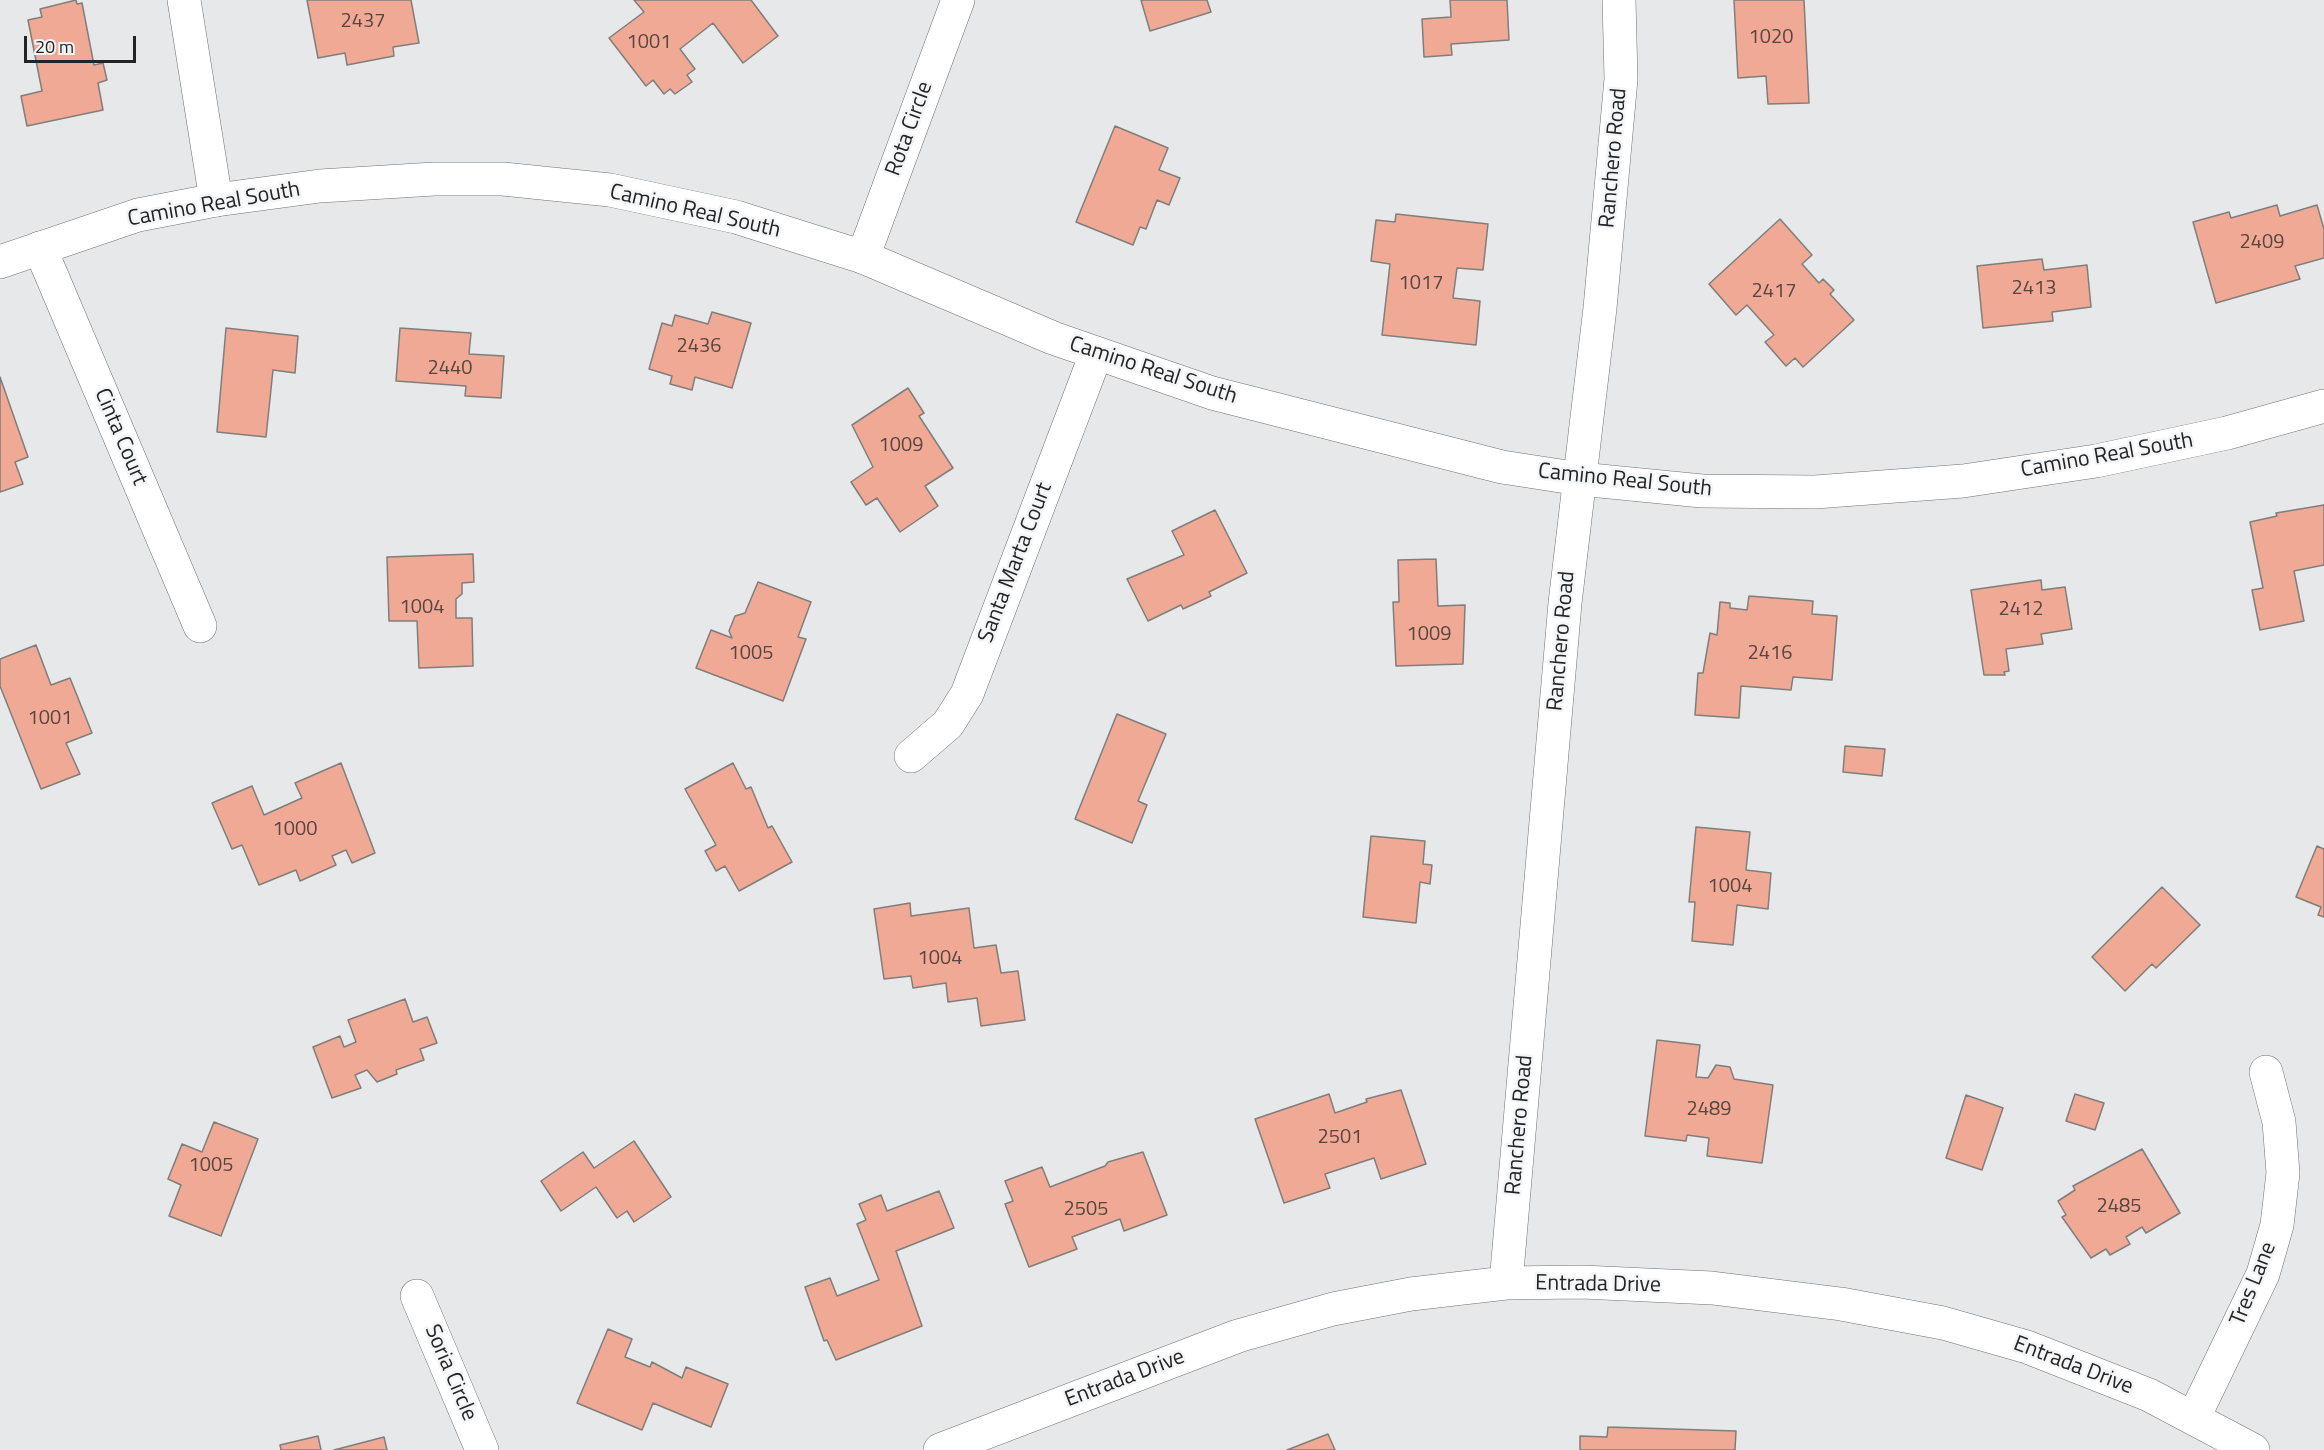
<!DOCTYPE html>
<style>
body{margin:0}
#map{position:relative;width:2324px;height:1450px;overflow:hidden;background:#e6e8e9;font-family:"Titillium Web",sans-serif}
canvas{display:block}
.scale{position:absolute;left:24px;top:36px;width:112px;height:27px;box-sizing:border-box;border:3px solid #232425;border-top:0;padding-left:8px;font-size:18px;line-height:21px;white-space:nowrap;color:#232425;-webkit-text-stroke:4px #f4f5f7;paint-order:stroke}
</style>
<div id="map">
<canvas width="2324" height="1450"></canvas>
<div class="scale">20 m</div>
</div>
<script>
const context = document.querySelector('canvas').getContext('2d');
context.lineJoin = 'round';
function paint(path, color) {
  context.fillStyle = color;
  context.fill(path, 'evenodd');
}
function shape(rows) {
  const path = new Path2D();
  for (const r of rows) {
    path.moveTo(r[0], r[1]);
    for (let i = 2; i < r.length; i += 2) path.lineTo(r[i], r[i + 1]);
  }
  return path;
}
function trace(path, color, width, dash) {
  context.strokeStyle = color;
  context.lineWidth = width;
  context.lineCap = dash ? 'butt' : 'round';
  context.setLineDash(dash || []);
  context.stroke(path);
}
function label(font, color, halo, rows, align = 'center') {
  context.font = font + ' "Titillium Web",sans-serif';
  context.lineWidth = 5;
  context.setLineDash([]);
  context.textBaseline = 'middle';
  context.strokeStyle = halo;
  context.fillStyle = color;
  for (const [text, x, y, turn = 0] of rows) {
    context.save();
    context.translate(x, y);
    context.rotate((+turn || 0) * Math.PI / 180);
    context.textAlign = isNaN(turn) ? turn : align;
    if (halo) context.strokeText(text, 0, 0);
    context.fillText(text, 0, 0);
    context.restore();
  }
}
const building = shape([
 [76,0,77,4,82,3,94,65,103,63,107,80,98,83,103,110,27,126,21,96,42,91,28,20,42,17,40,9,76,0],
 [307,0,411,0,419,43,393,47,394,56,347,65,345,53,318,58,307,0],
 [634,0,751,0,778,36,743,63,713,23,680,49,695,69,687,75,692,82,675,94,670,89,664,94,653,80,646,86,609,38,644,12,634,0],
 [1141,0,1207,0,1211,12,1150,31,1141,0],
 [1450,0,1507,0,1509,40,1451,44,1452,55,1424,57,1422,19,1451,17,1450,0],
 [1734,0,1804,0,1809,103,1768,104,1766,76,1738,78,1734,0],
 [1115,126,1168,148,1159,170,1180,178,1169,205,1157,200,1146,229,1140,227,1133,245,1076,222,1115,126],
 [2277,205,2280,216,2317,205,2324,229,2324,258,2295,266,2300,279,2216,303,2193,222,2229,212,2231,218,2277,205],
 [1396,214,1488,224,1483,270,1457,268,1453,298,1480,301,1476,345,1382,335,1390,264,1371,261,1376,220,1395,222,1396,214],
 [1780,219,1812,255,1802,264,1819,283,1823,279,1834,290,1830,294,1854,320,1803,367,1795,358,1786,366,1765,342,1774,335,1747,305,1736,315,1709,284,1780,219],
 [2042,259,2044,270,2087,265,2091,307,2052,312,2053,321,1983,328,1977,266,2042,259],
 [712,312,751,323,732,388,695,377,692,390,670,384,672,376,649,369,662,323,672,326,675,315,708,324,712,312],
 [226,328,298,336,295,373,273,370,266,437,217,432,226,328],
 [400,328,471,333,469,354,504,356,501,398,465,396,466,386,396,381,400,328],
 [0,377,28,457,15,462,23,484,0,492,0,377],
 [908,388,924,413,919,416,953,468,925,486,938,506,900,532,877,498,866,505,851,482,873,467,852,425,908,388],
 [2324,505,2324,565,2294,571,2304,621,2260,630,2252,590,2263,588,2250,522,2277,516,2276,513,2324,505],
 [1215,510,1247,573,1209,592,1211,596,1183,609,1181,605,1148,621,1127,579,1184,555,1172,531,1215,510],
 [473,554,474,582,462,583,462,594,456,599,456,618,472,618,473,666,419,668,417,621,389,621,387,557,473,554],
 [1436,559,1438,606,1465,605,1463,664,1396,666,1393,602,1399,602,1398,560,1436,559],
 [2041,580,2042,590,2065,587,2072,629,2041,634,2043,644,2006,649,2009,671,2004,672,2005,675,1984,675,1971,590,2041,580],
 [758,582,811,602,798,637,806,639,783,701,696,668,711,630,732,638,729,631,735,616,745,613,758,582],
 [1749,596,1813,601,1812,614,1837,616,1832,680,1793,677,1791,690,1741,686,1739,718,1695,715,1698,673,1703,673,1710,633,1717,635,1720,602,1730,603,1730,608,1747,610,1749,596],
 [36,645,51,685,70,678,92,733,66,743,80,774,41,789,0,686,0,659,36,645],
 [1117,714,1166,734,1138,801,1147,805,1132,843,1075,819,1117,714],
 [1845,746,1885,749,1882,776,1843,772,1845,746],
 [341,763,375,853,352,863,346,850,332,856,336,865,300,881,296,870,259,885,242,845,232,849,212,803,252,786,264,815,302,798,295,783,341,763],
 [733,763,746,789,751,787,768,828,772,826,792,862,739,891,725,866,716,871,705,851,716,845,685,789,733,763],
 [1696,827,1750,832,1746,870,1771,873,1768,909,1737,905,1733,945,1692,941,1695,902,1689,902,1696,827],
 [1371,836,1425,841,1423,864,1432,865,1430,884,1420,882,1416,923,1363,917,1371,836],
 [2317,846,2324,849,2324,917,2318,915,2321,907,2296,897,2317,846],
 [2162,887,2200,925,2156,968,2152,964,2125,991,2092,957,2162,887],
 [910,903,911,916,969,908,974,948,996,945,1001,973,1018,971,1025,1020,981,1026,977,998,948,1002,946,983,913,988,911,976,884,979,874,909,910,903],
 [405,999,413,1022,427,1017,437,1043,420,1049,424,1060,396,1070,397,1074,377,1082,367,1070,355,1075,361,1088,332,1098,313,1047,340,1036,344,1047,356,1042,348,1020,405,999],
 [1657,1040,1700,1045,1696,1077,1708,1078,1716,1065,1730,1067,1734,1079,1773,1085,1762,1163,1707,1156,1709,1138,1687,1135,1686,1141,1645,1136,1657,1040],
 [1401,1090,1426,1164,1381,1179,1374,1158,1325,1174,1330,1188,1284,1203,1255,1119,1329,1094,1335,1113,1367,1102,1366,1099,1401,1090],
 [2075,1094,2104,1103,2095,1130,2066,1121,2075,1094],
 [1966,1095,2003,1108,1982,1170,1946,1158,1966,1095],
 [214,1122,258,1139,221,1236,169,1216,181,1185,168,1179,182,1144,202,1152,214,1122],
 [634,1141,671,1197,634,1222,627,1211,617,1218,596,1187,561,1211,541,1181,583,1152,594,1168,634,1141],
 [2142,1149,2180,1213,2146,1233,2142,1227,2126,1237,2130,1244,2110,1255,2106,1249,2091,1258,2062,1217,2066,1215,2058,1201,2075,1190,2073,1186,2142,1149],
 [1143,1152,1167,1215,1124,1231,1120,1219,1072,1237,1077,1249,1029,1267,1005,1204,1013,1201,1005,1181,1042,1167,1050,1187,1105,1166,1108,1162,1143,1152],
 [939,1191,954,1228,896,1251,922,1326,836,1360,827,1340,824,1341,805,1287,830,1278,837,1296,879,1280,857,1224,866,1220,859,1204,881,1195,887,1211,939,1191],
 [608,1329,632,1339,625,1357,650,1367,652,1362,682,1378,686,1367,728,1384,711,1427,653,1403,642,1430,577,1403,608,1329],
 [1608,1427,1736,1431,1735,1450,1580,1450,1580,1436,1607,1437,1608,1427],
 [1328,1434,1335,1450,1287,1450,1328,1434],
 [318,1436,321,1450,281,1450,280,1445,318,1436],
 [384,1437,387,1450,334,1450,384,1437]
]);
paint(building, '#f0a994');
trace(building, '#807e7d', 1.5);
const street = shape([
 [184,0,216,200],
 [40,248,200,626],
 [863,257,958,0],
 [911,756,948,724,967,694,1096,354],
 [1506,1283,1565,603,1600,308,1621,79,1619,0],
 [417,1296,482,1450],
 [2194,1417,2263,1274,2277,1225,2283,1173,2279,1122,2266,1072],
 [940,1450,1238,1336,1333,1309,1411,1294,1506,1283,1582,1282,1712,1288,1841,1304,1943,1323,2027,1347,2149,1395,2253,1450]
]);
const secondary = shape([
 [0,262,138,215,216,200,320,186,434,179,503,179,610,190,736,217,863,257,1053,338,1212,393,1502,467,1580,479,1702,491,1815,492,1963,481,2096,461,2227,433,2324,406]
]);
trace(street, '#6f7172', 34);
trace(secondary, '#6f7172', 34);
trace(street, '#fff', 33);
trace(secondary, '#fff', 33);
label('20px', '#564541', null, [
 ["2437",363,22],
 ["1020",1771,38],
 ["1001",649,43],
 ["2409",2262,243],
 ["1017",1421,284],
 ["2413",2034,289],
 ["2417",1774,292],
 ["2436",699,347],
 ["2440",450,369],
 ["1009",901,446],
 ["1004",422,608],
 ["2412",2021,610],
 ["1009",1429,635],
 ["1005",751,654],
 ["2416",1770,654],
 ["1001",50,719],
 ["1000",295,830],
 ["1004",1730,887],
 ["1004",940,959],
 ["2489",1709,1110],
 ["2501",1340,1138],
 ["1005",211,1166],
 ["2485",2119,1207],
 ["2505",1086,1210]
]);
label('22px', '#232425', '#f4f5f7', [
 ["Rota Circle",910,129,-70],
 ["Ranchero Road",1614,158,-85],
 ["Camino Real South",214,205,-10],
 ["Camino Real South",695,212,13],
 ["Camino Real South",1153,371,18],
 ["Cinta Court",120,437,67],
 ["Camino Real South",2107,456,-10],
 ["Camino Real South",1625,481,6],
 ["Santa Marta Court",1016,563,-69],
 ["Ranchero Road",1562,641,-85],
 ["Ranchero Road",1520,1125,-85],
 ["Tres Lane",2254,1284,-68],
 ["Entrada Drive",1598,1285,1],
 ["Entrada Drive",2073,1366,21],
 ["Soria Circle",450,1373,67],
 ["Entrada Drive",1125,1379,-21]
]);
</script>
